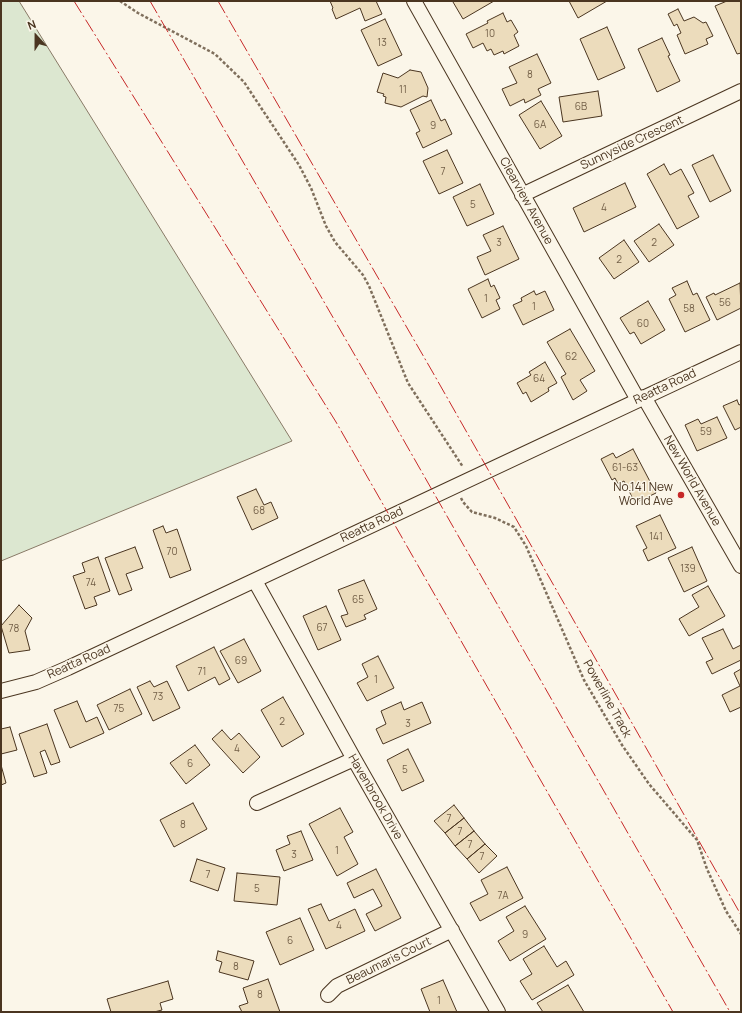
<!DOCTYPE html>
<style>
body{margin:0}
#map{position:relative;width:742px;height:1013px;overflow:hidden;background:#fbf6e9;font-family:Manrope,sans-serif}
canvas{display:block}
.frame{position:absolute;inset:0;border:2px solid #4a3520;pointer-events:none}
.north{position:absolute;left:16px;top:16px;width:40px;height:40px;-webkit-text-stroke:3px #fbf6e9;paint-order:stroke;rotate:339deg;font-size:11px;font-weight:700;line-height:16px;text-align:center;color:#4a3520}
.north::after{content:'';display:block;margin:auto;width:14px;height:18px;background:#4a3520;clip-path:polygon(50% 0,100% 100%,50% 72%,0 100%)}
</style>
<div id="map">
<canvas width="742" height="1013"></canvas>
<div class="frame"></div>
<div class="north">N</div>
</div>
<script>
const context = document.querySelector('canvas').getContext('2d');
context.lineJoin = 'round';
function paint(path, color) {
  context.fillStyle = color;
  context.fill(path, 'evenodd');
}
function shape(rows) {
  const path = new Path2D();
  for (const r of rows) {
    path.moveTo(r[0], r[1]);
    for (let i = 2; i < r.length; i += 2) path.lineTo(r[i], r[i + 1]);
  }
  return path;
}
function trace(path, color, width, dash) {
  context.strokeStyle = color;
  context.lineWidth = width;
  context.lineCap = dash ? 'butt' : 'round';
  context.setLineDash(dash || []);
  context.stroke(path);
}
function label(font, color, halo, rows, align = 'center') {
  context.font = font + ' Manrope,sans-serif';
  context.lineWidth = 3;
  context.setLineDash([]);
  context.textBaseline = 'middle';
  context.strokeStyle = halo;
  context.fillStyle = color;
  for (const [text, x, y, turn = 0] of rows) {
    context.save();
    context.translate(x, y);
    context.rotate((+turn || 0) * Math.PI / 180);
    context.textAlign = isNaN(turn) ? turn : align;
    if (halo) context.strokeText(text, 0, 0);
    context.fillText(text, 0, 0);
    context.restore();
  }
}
const green = shape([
 [1,1,19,1,292,441,1,561,1,1]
]);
paint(green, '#dce7d0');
trace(green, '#887966', 1);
const building = shape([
 [330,1,376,1,382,14,365,21,360,8,336,19,332,9,333,8,330,1],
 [454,1,494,1,463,19,453,2,454,1],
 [569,1,607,1,578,18,569,1],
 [727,1,740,1,741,4,741,53,737,54,715,6,727,1],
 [678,9,684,21,694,17,703,23,706,22,713,36,706,39,708,44,685,54,677,35,681,33,677,24,674,26,668,14,678,9],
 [503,13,507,22,511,20,518,32,514,35,519,46,504,54,503,51,494,55,491,49,487,51,483,43,473,48,466,34,488,23,487,21,503,13],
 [385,19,402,55,378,66,361,30,385,19],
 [607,27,625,68,598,80,580,39,607,27],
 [662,38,670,55,668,56,680,81,657,92,638,49,662,38],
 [537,54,551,83,538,89,541,95,525,103,524,99,510,106,502,89,517,83,509,67,537,54],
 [410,70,421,72,428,88,427,97,423,96,401,107,385,103,386,97,383,96,384,94,377,92,383,73,398,78,410,70],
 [598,91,602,116,563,122,559,97,598,91],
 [431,100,441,121,445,119,452,134,423,148,416,133,420,131,410,110,431,100],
 [541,101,562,136,540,149,519,115,541,101],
 [447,150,463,183,439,194,423,161,447,150],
 [713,155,731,191,710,202,692,165,713,155],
 [664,164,670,175,681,169,694,193,688,196,699,217,677,229,647,174,664,164],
 [625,183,636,207,584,232,573,208,625,183],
 [480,184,494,214,467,226,453,197,480,184],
 [659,224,674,245,649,262,634,241,659,224],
 [503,226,519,259,485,275,477,257,491,251,483,235,503,226],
 [624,240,639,262,614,279,599,258,624,240],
 [488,279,491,287,494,285,500,298,496,300,500,309,482,318,468,289,488,279],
 [687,281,693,295,697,293,710,320,685,332,669,299,676,295,672,288,687,281],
 [740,283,741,308,717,320,706,297,714,293,715,295,740,283],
 [534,291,536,295,545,291,554,310,523,325,513,305,522,301,521,298,534,291],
 [648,301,665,330,641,344,634,332,630,334,620,318,648,301],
 [570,329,595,371,580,380,587,391,573,400,561,377,566,374,547,342,570,329],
 [545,362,557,383,548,388,549,391,531,402,526,392,523,394,517,383,531,375,529,372,545,362],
 [737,400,739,405,741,404,741,427,735,430,723,406,737,400],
 [717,417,727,438,697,451,685,425,698,419,701,424,717,417],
 [633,449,656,493,635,503,624,481,618,484,615,478,612,480,601,459,613,453,616,458,633,449],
 [256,489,264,505,271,502,278,518,252,530,237,497,256,489],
 [660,515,676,548,648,561,643,550,647,548,636,526,660,515],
 [163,526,166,533,177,529,191,570,170,578,153,530,163,526],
 [135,547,143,568,126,574,132,590,119,595,105,558,135,547],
 [692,547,707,581,684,592,668,558,692,547],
 [98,557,110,591,94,597,97,605,85,609,73,576,85,572,82,563,98,557],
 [364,580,377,609,364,615,366,619,346,627,341,616,348,614,338,590,364,580],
 [708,586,725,616,689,636,679,619,699,607,692,595,708,586],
 [19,605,32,618,25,631,30,650,9,653,1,626,19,605],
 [326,606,341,640,318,650,303,616,326,606],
 [723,629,733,649,741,645,741,660,712,674,706,662,713,659,702,638,723,629],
 [244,639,261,671,238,683,220,651,244,639],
 [214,647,230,679,219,685,215,677,188,691,176,666,214,647],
 [378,656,394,688,367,701,357,683,368,677,362,664,378,656],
 [741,669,741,707,730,712,722,695,740,686,734,673,741,669],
 [150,681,154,687,167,681,180,708,153,721,137,687,150,681],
 [130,689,142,714,109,730,97,705,130,689],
 [283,697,304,734,282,747,261,710,283,697],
 [77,701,86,722,97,717,104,733,70,748,54,710,77,701],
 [401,702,404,710,422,702,431,723,383,744,376,729,386,724,381,711,401,702],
 [47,724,60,762,51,765,45,750,40,752,47,773,34,777,19,734,47,724],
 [10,727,17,750,1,754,1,729,10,727],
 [222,730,231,740,239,733,260,757,243,773,212,739,222,730],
 [195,745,210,765,186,784,170,763,195,745],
 [408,749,424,781,402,791,387,760,408,749],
 [1,765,6,783,1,785,1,765],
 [193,803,207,829,174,847,160,820,193,803],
 [454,805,464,818,445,833,434,821,454,805],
 [340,808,353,832,344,837,358,864,337,876,309,824,340,808],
 [464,818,474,831,455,846,445,833,464,818],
 [301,831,313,860,284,871,276,850,290,844,287,836,301,831],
 [474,831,485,844,467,859,455,846,474,831],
 [485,844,497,856,479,873,467,859,485,844],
 [197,859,225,868,218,891,190,881,197,859],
 [507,867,523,898,480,921,470,903,488,894,481,880,507,867],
 [376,869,401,918,375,931,366,914,382,906,373,889,354,898,347,883,376,869],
 [237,873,280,877,277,905,234,901,237,873],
 [321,904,329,921,355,909,365,931,326,949,308,909,321,904],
 [525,906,546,939,510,961,498,941,514,931,506,917,525,906],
 [300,918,314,950,280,965,266,932,300,918],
 [544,946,557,967,566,961,574,975,532,1000,520,981,532,974,523,959,544,946],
 [218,951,254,961,248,980,219,972,222,962,216,960,218,951],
 [268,979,280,1012,242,1012,239,1006,248,1003,243,988,268,979],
 [443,980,457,1012,430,1012,421,989,443,980],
 [168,981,173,999,160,1003,162,1010,154,1012,111,1012,107,999,168,981],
 [568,985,584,1012,543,1012,537,1003,568,985]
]);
paint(building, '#ecdcbc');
trace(building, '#4a3520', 1);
const street = shape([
 [414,1,638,400],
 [522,195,741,91],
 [644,397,741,566],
 [255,581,354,759,498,1012],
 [1,691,36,682,68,668,741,352],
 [257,803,354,759],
 [328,995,337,986,452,930]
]);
trace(street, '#4a3520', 16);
trace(shape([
 [120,1,138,13,215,54,244,82,299,165,311,188,326,226,335,242,363,275,369,286,408,383,463,467],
 [461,498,463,502,472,512,495,518,514,527,526,546,584,680,622,745,649,784,697,840,707,869,726,911,741,934]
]), '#7f6f5c', 2.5, [3, 2]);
trace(street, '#fbf6e9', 14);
trace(shape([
 [74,1,336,422,673,1012],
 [150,1,379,397,730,1012],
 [218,1,432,371,741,915]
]), '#c62828', 1, [14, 3, 2, 3]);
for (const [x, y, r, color] of [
 [681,495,4,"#c62828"]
]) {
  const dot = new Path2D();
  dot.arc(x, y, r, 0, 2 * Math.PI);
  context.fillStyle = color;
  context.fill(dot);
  trace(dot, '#fbf6e9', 1.5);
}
label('10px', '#725f47', null, [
 ["10",490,34],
 ["13",382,43],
 ["8",530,75],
 ["11",403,90],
 ["6B",581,107],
 ["6A",540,125],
 ["9",433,126],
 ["7",443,172],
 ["5",473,205],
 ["4",604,208],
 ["3",499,243],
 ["2",654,243],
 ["2",619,260],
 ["1",486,299],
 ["56",725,303],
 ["1",534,307],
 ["58",689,309],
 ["60",643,324],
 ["62",571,357],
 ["64",539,379],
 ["59",706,432],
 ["61-63",625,468],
 ["68",259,511],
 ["141",656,537],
 ["70",172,552],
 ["139",688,569],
 ["74",91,583],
 ["65",358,600],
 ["67",322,628],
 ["78",14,629],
 ["69",241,661],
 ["71",202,672],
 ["1",376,680],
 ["73",158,697],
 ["75",119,709],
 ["2",282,722],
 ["3",408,724],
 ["4",237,749],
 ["6",190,764],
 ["5",405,770],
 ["7",449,819],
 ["8",183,825],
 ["7",460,832],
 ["7",470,845],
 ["1",337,851],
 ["3",294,855],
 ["7",482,857],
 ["7",208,875],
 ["5",257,889],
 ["7A",503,896],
 ["4",339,926],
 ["9",525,935],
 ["6",290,941],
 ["8",236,967],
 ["8",260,995],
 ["1",439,1001]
]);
label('12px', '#4a3520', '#fbf6e9', [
 ["Sunnyside Crescent",632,143,-25],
 ["Clearview Avenue",526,201,61],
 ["Reatta Road",665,387,-25],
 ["New World Avenue",692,481,60],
 ["Reatta Road",372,525,-25],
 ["Reatta Road",79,662,-24],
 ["Powerline Track",607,699,61],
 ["Havenbrook Drive",375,797,60],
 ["Beaumaris Court",389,961,-26]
]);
label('12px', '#4a3520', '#fbf6e9', [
 ["No.141 New",673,488],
 ["World Ave",673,502]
], 'right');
</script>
